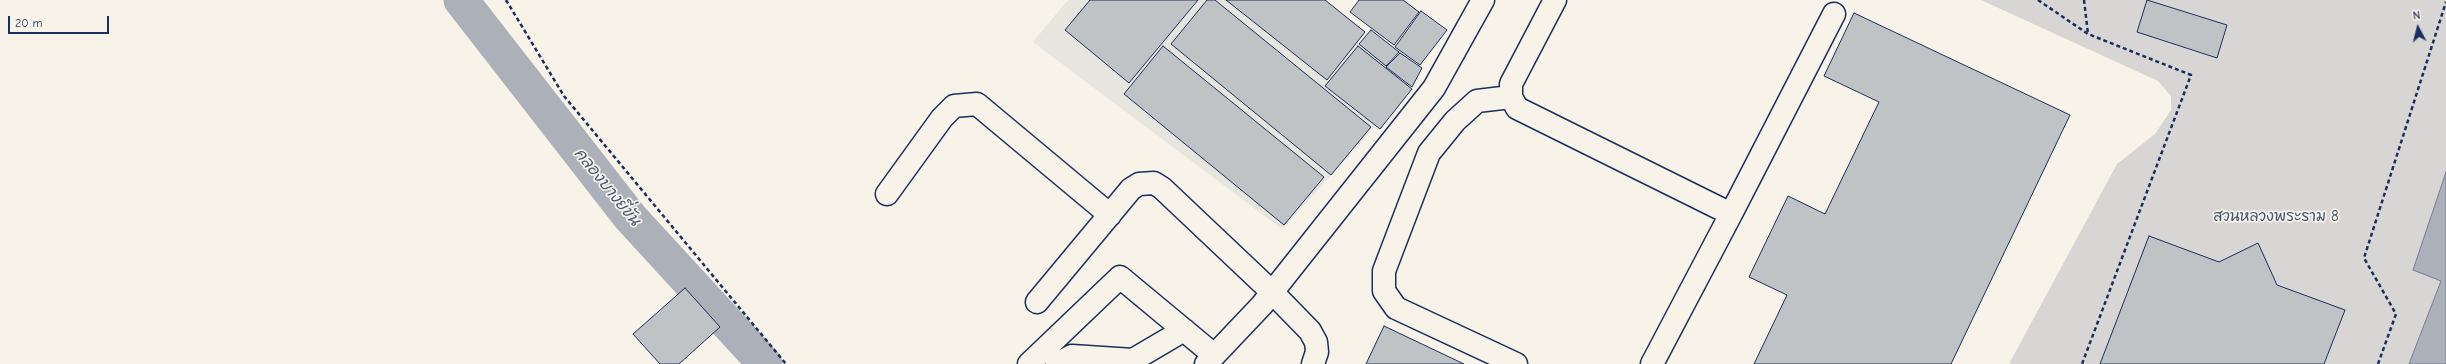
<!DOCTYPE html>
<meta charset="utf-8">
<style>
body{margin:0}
#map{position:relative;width:2446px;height:364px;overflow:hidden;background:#f7f3e8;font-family:"Comic Neue",sans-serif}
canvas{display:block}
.north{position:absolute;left:2398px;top:8px;width:40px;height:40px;-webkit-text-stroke:3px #f7f3e8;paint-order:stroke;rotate:353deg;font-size:11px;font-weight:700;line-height:16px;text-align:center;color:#1b2f5e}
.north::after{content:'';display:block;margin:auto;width:14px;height:18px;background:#1b2f5e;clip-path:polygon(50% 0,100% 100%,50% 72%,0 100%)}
.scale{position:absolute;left:8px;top:16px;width:101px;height:18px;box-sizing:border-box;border:2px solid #1b2f5e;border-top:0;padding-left:5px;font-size:12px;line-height:14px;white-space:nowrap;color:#1b2f5e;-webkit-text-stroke:3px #f7f3e8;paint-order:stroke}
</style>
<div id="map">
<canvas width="2446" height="364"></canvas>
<div class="north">N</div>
<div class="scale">20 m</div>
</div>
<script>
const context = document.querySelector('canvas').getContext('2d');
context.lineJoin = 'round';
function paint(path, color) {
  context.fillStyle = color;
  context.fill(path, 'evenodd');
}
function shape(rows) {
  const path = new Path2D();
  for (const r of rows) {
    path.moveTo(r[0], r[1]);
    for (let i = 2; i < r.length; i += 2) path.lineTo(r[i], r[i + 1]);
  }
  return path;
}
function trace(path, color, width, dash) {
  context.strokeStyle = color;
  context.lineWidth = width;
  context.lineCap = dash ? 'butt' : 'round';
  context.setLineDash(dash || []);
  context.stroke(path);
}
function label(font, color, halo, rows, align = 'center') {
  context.font = font + ' "Comic Neue","Playpen Sans Thai",sans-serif';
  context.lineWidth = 3.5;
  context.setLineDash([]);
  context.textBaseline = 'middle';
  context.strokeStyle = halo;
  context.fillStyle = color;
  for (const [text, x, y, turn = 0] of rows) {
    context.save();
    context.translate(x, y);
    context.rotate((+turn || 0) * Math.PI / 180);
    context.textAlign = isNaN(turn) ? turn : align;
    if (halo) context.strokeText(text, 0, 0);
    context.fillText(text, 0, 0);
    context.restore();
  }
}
paint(shape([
 [1068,0,1303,0,1411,84,1348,157,1282,229,1033,42]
]), '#e6e5de');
paint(shape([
 [1981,0,2446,0,2446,172,2413,270,2441,281,2409,364,2009,364,2117,164,2155,134,2171,110,2171,96,2158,81]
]), '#d7d6d4');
const water = shape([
 [2446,172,2446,364,2409,364,2441,281,2413,270,2446,172]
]);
paint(water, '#acb0b9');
trace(water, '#727c95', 1);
trace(shape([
 [461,0,630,217,765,364]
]), '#acb0b9', 35);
const building = shape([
 [1090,0,1198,0,1129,83,1065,30,1090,0],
 [1207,0,1215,0,1371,127,1331,175,1171,44,1207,0],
 [1226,0,1325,0,1365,32,1327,80,1226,0],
 [1359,0,1403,0,1419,12,1394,45,1350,12,1359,0],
 [2147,0,2227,25,2217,58,2137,32,2147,0],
 [1421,11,1447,30,1420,65,1395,47,1421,11],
 [1854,13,2070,115,1951,364,1754,364,1787,295,1749,277,1788,196,1825,214,1879,102,1824,76,1854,13],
 [1371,30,1399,52,1386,66,1359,44,1371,30],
 [1163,46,1324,177,1284,225,1124,94,1163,46],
 [1358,46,1412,89,1380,129,1325,86,1358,46],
 [1400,53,1422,68,1412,87,1386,67,1400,53],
 [2149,236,2219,262,2258,243,2277,285,2345,310,2324,364,2100,364,2149,236],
 [685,288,720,327,679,364,660,364,633,334,685,288],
 [1384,326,1464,364,1366,364,1384,326]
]);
paint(building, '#c0c3c5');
trace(building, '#1b2f5e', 1);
const minor = shape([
 [1555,0,1511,84,1511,97,1517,108,1731,214,1652,364],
 [1511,97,1477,101,1455,121,1429,153,1384,271,1384,291,1396,308,1516,364],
 [887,194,942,118,954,106,977,104,1110,215],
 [1731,214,1834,14],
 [1037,302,1131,189,1139,184,1154,183,1162,188,1272,292,1310,331,1316,342,1317,352,1313,364],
 [1029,364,1120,277,1214,355],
 [1057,364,1072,356,1133,360,1184,330],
 [1206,364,1262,305,1434,88,1483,0]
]);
trace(minor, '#1b2f5e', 25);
trace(shape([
 [506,0,564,96,786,364],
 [2038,0,2088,34,2191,75,2082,364],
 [2084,0,2088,34],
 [2378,364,2396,314,2364,258,2446,2]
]), '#1b2f5e', 2.5, [4, 3]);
trace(minor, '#f7f3e8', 22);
label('15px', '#415076', '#f7f3e8', [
 ["สวนหลวงพระราม 8",2276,217]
]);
label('italic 16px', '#465679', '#f7f3e8', [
 ["คลองบางยี่ขัน",607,187,51]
]);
</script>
